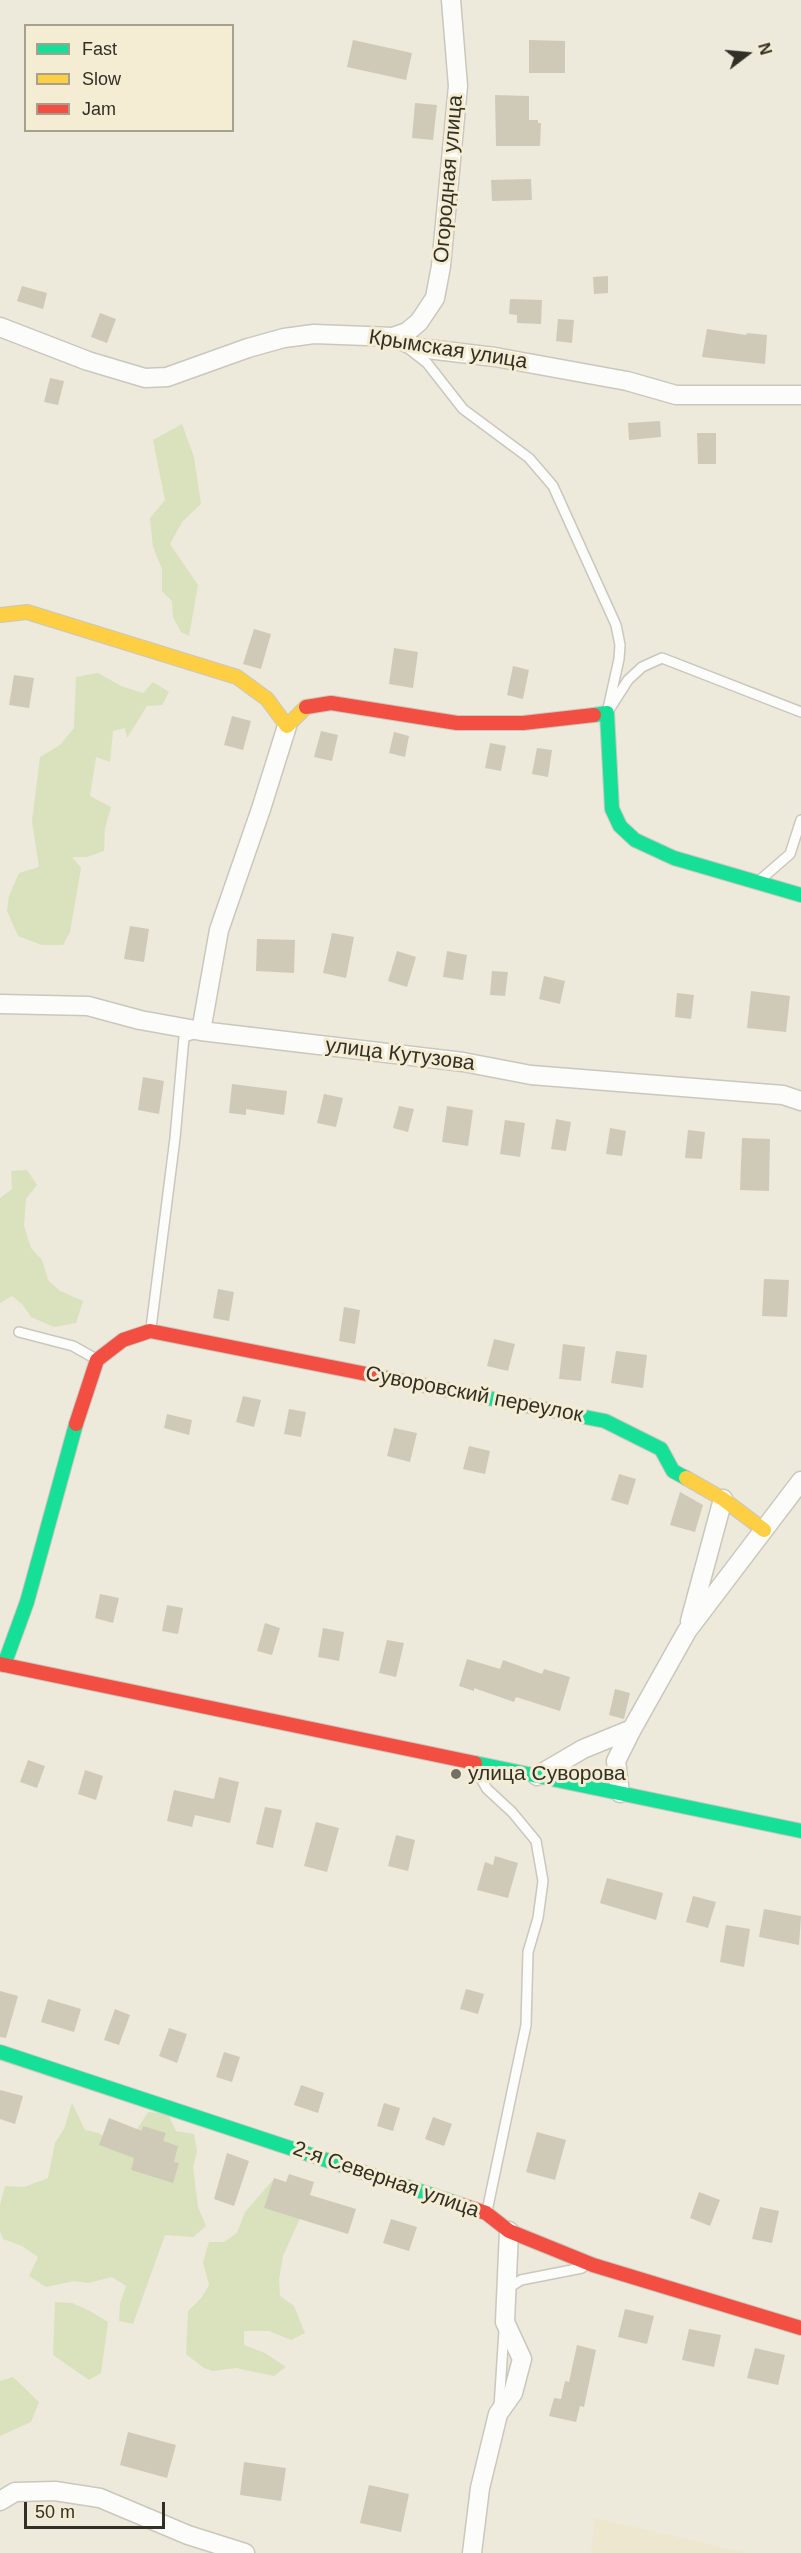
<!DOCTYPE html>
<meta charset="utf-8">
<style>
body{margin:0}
#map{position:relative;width:801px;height:2553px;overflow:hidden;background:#ede9db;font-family:Arial,sans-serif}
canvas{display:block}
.legend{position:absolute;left:24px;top:24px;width:210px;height:108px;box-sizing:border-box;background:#f4edd4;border:2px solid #a6a18e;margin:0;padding:8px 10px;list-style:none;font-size:18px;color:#322f26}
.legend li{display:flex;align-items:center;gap:12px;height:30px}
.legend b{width:30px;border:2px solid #a6a18e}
.north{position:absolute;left:717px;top:24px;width:60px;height:60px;-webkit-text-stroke:4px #f4edd4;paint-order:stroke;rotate:74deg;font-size:16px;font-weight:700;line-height:24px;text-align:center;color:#322f26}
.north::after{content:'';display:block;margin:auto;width:21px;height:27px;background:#322f26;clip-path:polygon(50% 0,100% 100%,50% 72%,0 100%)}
.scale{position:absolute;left:24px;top:2502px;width:141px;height:27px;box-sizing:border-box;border:3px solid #322f26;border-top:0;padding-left:8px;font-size:18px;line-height:21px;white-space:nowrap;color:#322f26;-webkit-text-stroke:4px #f4edd4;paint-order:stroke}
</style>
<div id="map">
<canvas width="801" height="2553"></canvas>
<ul class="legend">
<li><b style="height:8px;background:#16e098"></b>Fast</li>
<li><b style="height:8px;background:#ffcf43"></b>Slow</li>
<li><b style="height:8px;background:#f24e42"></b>Jam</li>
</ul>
<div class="north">N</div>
<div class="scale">50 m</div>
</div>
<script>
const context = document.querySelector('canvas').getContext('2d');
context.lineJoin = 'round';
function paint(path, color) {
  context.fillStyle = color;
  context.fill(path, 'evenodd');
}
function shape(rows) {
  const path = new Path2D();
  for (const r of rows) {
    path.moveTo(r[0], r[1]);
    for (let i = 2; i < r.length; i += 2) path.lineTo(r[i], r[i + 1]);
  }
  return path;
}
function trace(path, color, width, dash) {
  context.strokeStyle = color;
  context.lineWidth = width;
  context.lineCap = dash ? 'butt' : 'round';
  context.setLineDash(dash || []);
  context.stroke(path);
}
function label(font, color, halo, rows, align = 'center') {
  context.font = font + ' Arial,sans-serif';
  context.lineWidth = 6;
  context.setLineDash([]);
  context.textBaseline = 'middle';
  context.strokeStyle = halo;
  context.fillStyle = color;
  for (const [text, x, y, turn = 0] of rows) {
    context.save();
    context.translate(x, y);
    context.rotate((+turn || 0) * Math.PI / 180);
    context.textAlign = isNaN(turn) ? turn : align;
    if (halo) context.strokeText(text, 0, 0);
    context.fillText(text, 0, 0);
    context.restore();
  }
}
paint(shape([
 [595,2518,747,2553,591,2553]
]), '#eee7cf');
paint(shape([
 [182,424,194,457,201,504,182,522,170,544,198,585,189,636,181,632,173,617,172,601,162,591,162,569,153,547,150,518,165,500,153,440],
 [98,673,121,686,143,693,153,682,169,692,162,705,147,706,127,738,125,728,113,731,110,762,96,757,90,796,111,807,105,828,104,851,87,857,72,857,81,868,70,932,63,945,42,945,18,936,7,911,9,896,19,873,39,867,32,821,40,757,60,745,74,728,76,677],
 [27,1170,37,1185,26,1199,24,1226,31,1248,42,1260,48,1280,60,1291,83,1301,76,1323,54,1327,31,1317,22,1304,12,1296,0,1303,0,1198,12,1189,11,1171],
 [72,2103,85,2130,99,2133,111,2142,129,2142,148,2112,168,2114,176,2131,194,2134,197,2151,193,2167,198,2207,206,2226,193,2237,165,2235,133,2324,119,2321,120,2304,126,2286,112,2277,88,2283,74,2281,46,2287,29,2276,38,2257,22,2246,3,2239,0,2231,0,2205,5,2186,24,2187,48,2178,55,2143,64,2129],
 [273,2180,286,2203,302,2214,283,2256,279,2279,280,2296,294,2306,305,2333,291,2340,269,2331,244,2331,244,2345,265,2353,286,2367,274,2376,236,2368,213,2371,204,2368,186,2354,188,2311,202,2297,209,2285,203,2262,209,2242,224,2242,237,2233,245,2212],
 [55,2302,72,2303,90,2311,108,2322,101,2373,89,2380,53,2355],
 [13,2377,39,2402,31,2422,0,2436,0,2381]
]), '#dae2bd');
paint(shape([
 [353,40,412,53,406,80,347,67],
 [529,40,565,41,565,73,529,73],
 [495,95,529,96,529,120,538,120,538,123,541,123,540,146,496,146],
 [415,103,437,105,433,140,412,138],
 [531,179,532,200,492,201,491,180],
 [608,276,608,293,594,294,593,277],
 [22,286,47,293,43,309,17,301],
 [510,299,542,300,541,324,517,323,517,315,509,314],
 [100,313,116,319,107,343,91,337],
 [558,319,574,320,572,343,556,341],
 [707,329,746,335,747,333,767,335,765,364,702,357],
 [50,378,64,381,58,405,44,402],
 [660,421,661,437,629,440,628,423],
 [697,433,716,433,716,464,698,464],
 [254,629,271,634,261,669,243,664],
 [394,648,418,652,413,688,389,684],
 [513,666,529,670,523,699,507,695],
 [14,675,34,678,29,708,9,705],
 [232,716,251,721,243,750,224,745],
 [321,731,338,735,332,761,314,757],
 [394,732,409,736,405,757,389,753],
 [490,743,506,746,501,771,485,768],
 [537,748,552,750,548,777,532,774],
 [130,926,149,929,144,962,124,959],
 [332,933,354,937,346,978,323,973],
 [257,939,295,940,294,973,256,971],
 [397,951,416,957,407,987,388,981],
 [447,951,467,955,463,980,443,977],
 [492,971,508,972,505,996,490,995],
 [544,976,565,981,560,1004,539,999],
 [751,991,790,996,786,1032,747,1028],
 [677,993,694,995,691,1019,675,1017],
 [143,1077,164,1081,159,1114,138,1110],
 [232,1084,287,1091,284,1115,246,1109,246,1115,229,1113],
 [324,1094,343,1098,336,1127,317,1123],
 [399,1106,414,1109,408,1132,393,1128],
 [447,1106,473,1110,468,1146,442,1142],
 [556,1119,571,1122,566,1151,551,1149],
 [505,1120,525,1123,520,1157,500,1154],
 [610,1128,626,1131,622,1156,606,1154],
 [688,1130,705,1132,702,1159,685,1158],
 [742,1138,770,1139,769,1191,740,1190],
 [764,1279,789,1280,787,1317,762,1316],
 [218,1289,234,1292,229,1321,213,1318],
 [344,1307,360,1310,355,1344,339,1341],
 [494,1339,515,1344,508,1371,487,1366],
 [563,1344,585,1347,581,1381,559,1379],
 [616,1351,647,1355,643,1388,611,1383],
 [243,1396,261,1400,254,1427,236,1422],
 [289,1409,306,1412,301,1437,284,1434],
 [167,1414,192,1420,189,1435,164,1428],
 [394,1428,417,1433,410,1462,387,1456],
 [469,1446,490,1451,485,1474,463,1469],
 [619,1474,636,1479,628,1505,611,1500],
 [680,1492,703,1505,695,1532,670,1525],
 [100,1594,119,1598,113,1623,95,1618],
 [167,1605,183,1608,178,1634,162,1631],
 [265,1623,280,1628,272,1655,257,1651],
 [323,1628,344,1632,339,1661,318,1657],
 [387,1640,404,1643,396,1677,379,1673],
 [467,1659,500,1669,503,1660,542,1674,544,1669,570,1677,560,1711,516,1697,514,1702,474,1688,474,1691,459,1686],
 [615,1689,630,1693,624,1719,609,1715],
 [28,1760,45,1766,37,1788,20,1782],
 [85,1770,103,1776,96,1800,78,1794],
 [219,1777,239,1782,230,1823,195,1815,192,1827,167,1821,174,1790,214,1799],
 [265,1807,282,1810,273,1848,256,1844],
 [316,1822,339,1828,327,1872,304,1866],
 [396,1835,415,1840,408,1871,388,1866],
 [495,1856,518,1863,508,1898,477,1890,485,1862,493,1865],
 [607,1878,663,1893,656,1920,600,1903],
 [693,1896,716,1902,708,1928,686,1922],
 [764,1909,801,1916,799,1945,759,1937],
 [726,1925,750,1929,744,1967,720,1962],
 [466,1989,484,1994,478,2014,460,2009],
 [0,1991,18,1996,6,2038,0,2037],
 [48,1999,81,2009,74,2032,41,2022],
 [115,2009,130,2015,119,2045,104,2040],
 [169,2028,187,2034,177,2063,159,2056],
 [224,2052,240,2057,232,2082,216,2077],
 [301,2085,324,2093,318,2113,294,2105],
 [0,2090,23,2096,15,2124,0,2119],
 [384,2103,400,2108,393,2131,377,2126],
 [433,2117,452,2124,444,2146,425,2139],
 [109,2118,142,2131,143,2126,166,2133,163,2141,178,2146,174,2162,179,2163,173,2183,131,2170,134,2158,99,2145],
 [537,2132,566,2140,555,2180,526,2172],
 [227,2153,249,2161,234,2206,214,2199],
 [289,2174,314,2182,310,2195,356,2209,348,2234,264,2208,274,2178,286,2182],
 [699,2192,720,2200,710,2226,690,2218],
 [760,2207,779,2211,772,2243,752,2239],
 [391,2219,417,2227,409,2251,383,2243],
 [625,2309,654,2316,647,2344,618,2337],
 [689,2329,721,2335,714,2367,682,2360],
 [577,2345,596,2350,584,2407,580,2406,576,2422,549,2416,554,2398,561,2399,565,2381,569,2382],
 [755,2348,785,2355,778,2385,747,2378],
 [128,2432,176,2445,167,2478,120,2465],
 [244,2462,286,2468,281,2501,240,2495],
 [369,2485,409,2494,401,2532,360,2523]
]), '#cfcab8');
const lane = shape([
 [409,349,427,363,463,409,529,458,553,486,616,625,620,645,619,659,607,713,628,680,642,667,662,658,801,712],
 [760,880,790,854,801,820],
 [151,1328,175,1138,184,1037,194,1034],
 [19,1332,73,1346,96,1359],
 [475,1768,487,1789,512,1812,536,1841,543,1881,538,1918,528,1952,526,2025,487,2211],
 [507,2289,521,2280,582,2268],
 [499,2407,504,2331]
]);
const street = shape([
 [0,327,88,361,145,378,167,377,248,348,284,338,314,334,393,337,419,348,495,357,627,381,676,395,801,395],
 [393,337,407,332,419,322,435,298,441,266,458,86,451,0],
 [0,1004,88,1006,140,1020,201,1031,463,1062,531,1075,783,1095,801,1101],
 [201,1031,219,930,261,809,287,726],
 [690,1621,723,1499],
 [537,1776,583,1749,632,1729,687,1631,801,1481],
 [620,1793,616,1761,632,1729],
 [0,2501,15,2492,55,2491,100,2498,188,2535,245,2553],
 [472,2553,480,2488,498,2414,513,2393,522,2359,505,2322,509,2231]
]);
const fast = shape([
 [594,715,607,713,612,809,620,826,635,840,674,858,801,895],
 [432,1387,605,1421,661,1449,673,1471,686,1478],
 [4,1665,27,1602,76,1424],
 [475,1763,801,1831],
 [0,2052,462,2205]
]);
const slow = shape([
 [0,615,27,612,237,677,267,699,287,726,306,707],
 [686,1478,723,1499,764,1530]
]);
const jam = shape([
 [306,707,331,703,457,723,523,723,594,715],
 [76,1424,97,1360,123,1340,150,1331,432,1387],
 [0,1664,475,1763],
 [462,2205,486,2213,509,2231,593,2265,801,2328]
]);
trace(lane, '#cac7bd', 12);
trace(street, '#cac7bd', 21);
trace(fast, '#cac7bd', 16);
trace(slow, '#cac7bd', 16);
trace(jam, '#cac7bd', 16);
trace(lane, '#fcfcfa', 9);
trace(street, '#fcfcfa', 18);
trace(fast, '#16e098', 14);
trace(slow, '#ffcf43', 14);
trace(jam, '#f24e42', 14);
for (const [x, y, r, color] of [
 [456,1774,6,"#737065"]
]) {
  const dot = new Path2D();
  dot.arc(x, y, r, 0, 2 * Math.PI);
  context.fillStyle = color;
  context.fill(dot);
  trace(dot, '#f4edd4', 2);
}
label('21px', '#322f26', '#f4edd4', [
 ["Огородная улица",449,179,-85],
 ["Крымская улица",448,350,9],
 ["улица Кутузова",400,1055,7],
 ["Суворовский переулок",474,1395,11],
 ["2-я Северная улица",386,2180,19]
]);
label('21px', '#322f26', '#f4edd4', [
 ["улица Суворова",468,1774]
], 'left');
</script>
